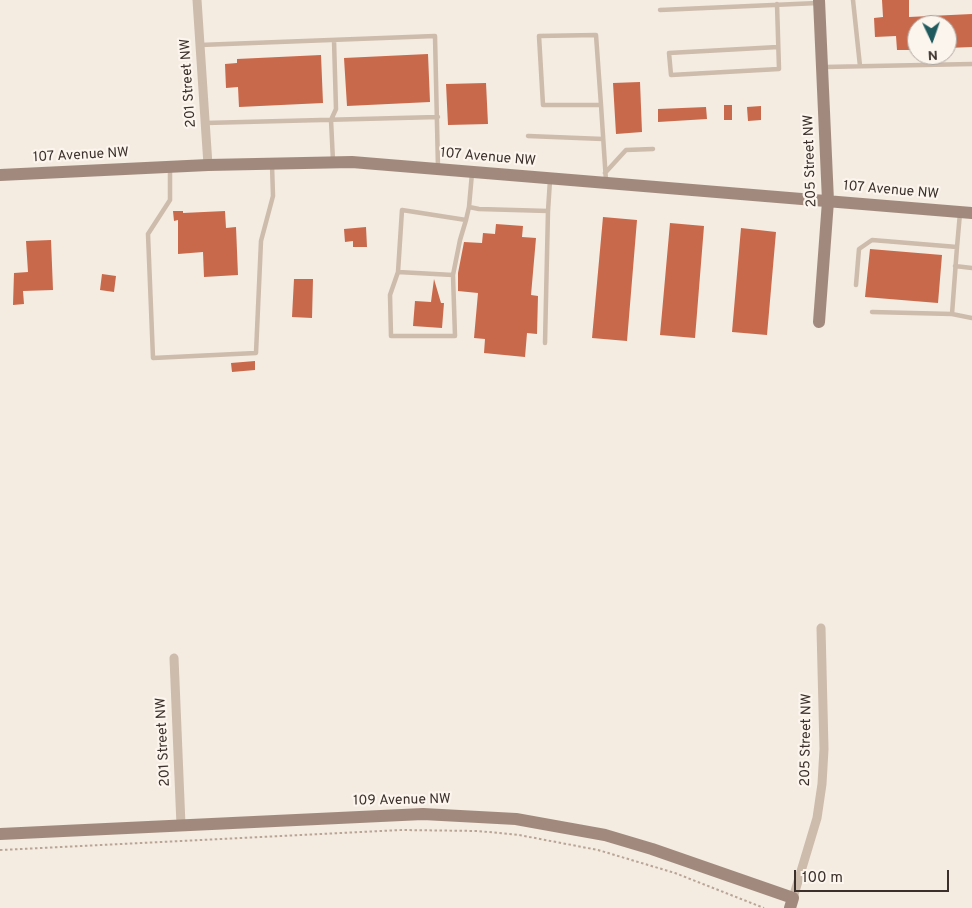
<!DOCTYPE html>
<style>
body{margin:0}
#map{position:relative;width:972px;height:908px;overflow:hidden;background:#f4ebe1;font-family:Overpass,sans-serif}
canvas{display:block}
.north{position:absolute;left:907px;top:15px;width:50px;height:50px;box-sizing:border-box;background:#fbf5ee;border:1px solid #aea6a0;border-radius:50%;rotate:177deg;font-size:14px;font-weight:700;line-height:20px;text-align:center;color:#3b302b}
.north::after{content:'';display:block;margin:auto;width:18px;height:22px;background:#1f5a5e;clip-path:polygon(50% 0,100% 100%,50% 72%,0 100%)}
.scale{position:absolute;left:794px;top:870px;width:155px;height:22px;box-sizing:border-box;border:2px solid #3b302b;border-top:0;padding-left:6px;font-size:15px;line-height:18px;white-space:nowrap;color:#3b302b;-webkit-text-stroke:4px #fbf5ee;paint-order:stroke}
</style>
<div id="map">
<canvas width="972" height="908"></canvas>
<div class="north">N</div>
<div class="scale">100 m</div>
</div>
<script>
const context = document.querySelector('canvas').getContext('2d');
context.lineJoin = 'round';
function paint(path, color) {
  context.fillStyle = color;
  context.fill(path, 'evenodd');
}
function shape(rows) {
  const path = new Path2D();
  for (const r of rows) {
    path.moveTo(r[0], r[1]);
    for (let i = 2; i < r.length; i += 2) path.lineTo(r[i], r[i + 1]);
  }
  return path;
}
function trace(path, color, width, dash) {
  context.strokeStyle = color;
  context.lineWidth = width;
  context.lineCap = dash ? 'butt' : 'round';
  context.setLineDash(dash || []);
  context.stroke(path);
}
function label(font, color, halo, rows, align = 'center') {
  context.font = font + ' Overpass,sans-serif';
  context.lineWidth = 4.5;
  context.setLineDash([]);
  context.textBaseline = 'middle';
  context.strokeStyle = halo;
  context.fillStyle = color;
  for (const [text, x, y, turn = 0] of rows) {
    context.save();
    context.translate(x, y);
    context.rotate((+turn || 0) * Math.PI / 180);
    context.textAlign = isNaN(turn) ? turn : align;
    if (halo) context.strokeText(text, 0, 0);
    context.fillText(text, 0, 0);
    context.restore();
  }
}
paint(shape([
 [882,0,909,0,909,17,972,14,972,47,947,48,947,25,917,25,917,50,897,50,896,36,875,37,874,18,883,17],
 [428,54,430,102,347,106,344,58],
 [321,55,323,103,239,107,238,87,226,88,225,64,237,63,237,59],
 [640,82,642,132,616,134,613,83],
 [486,83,488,124,448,125,446,84],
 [724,105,732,105,732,120,724,120],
 [761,106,761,120,748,121,747,107],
 [706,107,707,119,658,122,658,109],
 [173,211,183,211,183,213,225,211,226,228,236,227,238,275,204,277,203,252,178,254,178,220,174,221],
 [603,217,637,220,627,341,592,338],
 [670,223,704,226,695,338,660,335],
 [496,224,523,226,522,237,536,238,531,295,538,296,537,334,527,333,525,357,484,353,485,339,474,338,478,293,458,291,458,273,464,242,482,243,483,233,495,234],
 [366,227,367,247,353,247,353,241,345,242,344,229],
 [741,228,776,232,767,335,732,332],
 [51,240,53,290,23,291,24,304,13,305,14,273,28,272,26,241],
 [870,249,942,255,938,303,865,297],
 [102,274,116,276,114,292,100,290],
 [294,279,313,279,312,318,292,317],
 [434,279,441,303,444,303,442,328,413,326,415,301,431,302],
 [255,361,255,370,232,372,231,363]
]), '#c8694b');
trace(shape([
 [0,850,402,830,478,831,519,835,598,850,675,873,764,908]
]), '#b9a596', 2, [2.5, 2.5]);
trace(shape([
 [853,0,860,66],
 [777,4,779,69,671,75,669,53,778,47],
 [660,10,818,3],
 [200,45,435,36,438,168],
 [824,67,972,64],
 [601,105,543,105,539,36,596,35,601,105,606,181],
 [205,123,438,117],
 [528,136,603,139],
 [333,161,331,120,336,109,334,40],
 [170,167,170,200,148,234,153,358,256,353,261,241,273,196,272,165],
 [472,173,469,207,479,209,548,211,550,180],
 [605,173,626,150,653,149],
 [466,220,402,210,398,272,390,295,391,336,455,336,453,275,460,240,466,220,469,207],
 [955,266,972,268],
 [398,272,453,275],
 [856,285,859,249,872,240,957,247,960,213],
 [872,312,952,314,957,247],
 [952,314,972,318],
 [545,343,548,211]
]), '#cdbbac', 4.5);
trace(shape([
 [197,0,208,165],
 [174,658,181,825],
 [793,898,817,818,822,784,824,749,821,628]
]), '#cdbbac', 9);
trace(shape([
 [0,175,208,165,352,162,972,213],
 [819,322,828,201,819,0],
 [0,834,423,814,516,819,605,835,652,849,793,898,790,908]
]), '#a18a7d', 12);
label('14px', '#3b302b', '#fbf5ee', [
 ["201 Street NW",189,83,-94],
 ["107 Avenue NW",81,156,-3],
 ["107 Avenue NW",488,158,5],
 ["205 Street NW",811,161,-92],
 ["107 Avenue NW",891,191,5],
 ["205 Street NW",807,740,-89],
 ["201 Street NW",164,742,-93],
 ["109 Avenue NW",402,801,-1]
]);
</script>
